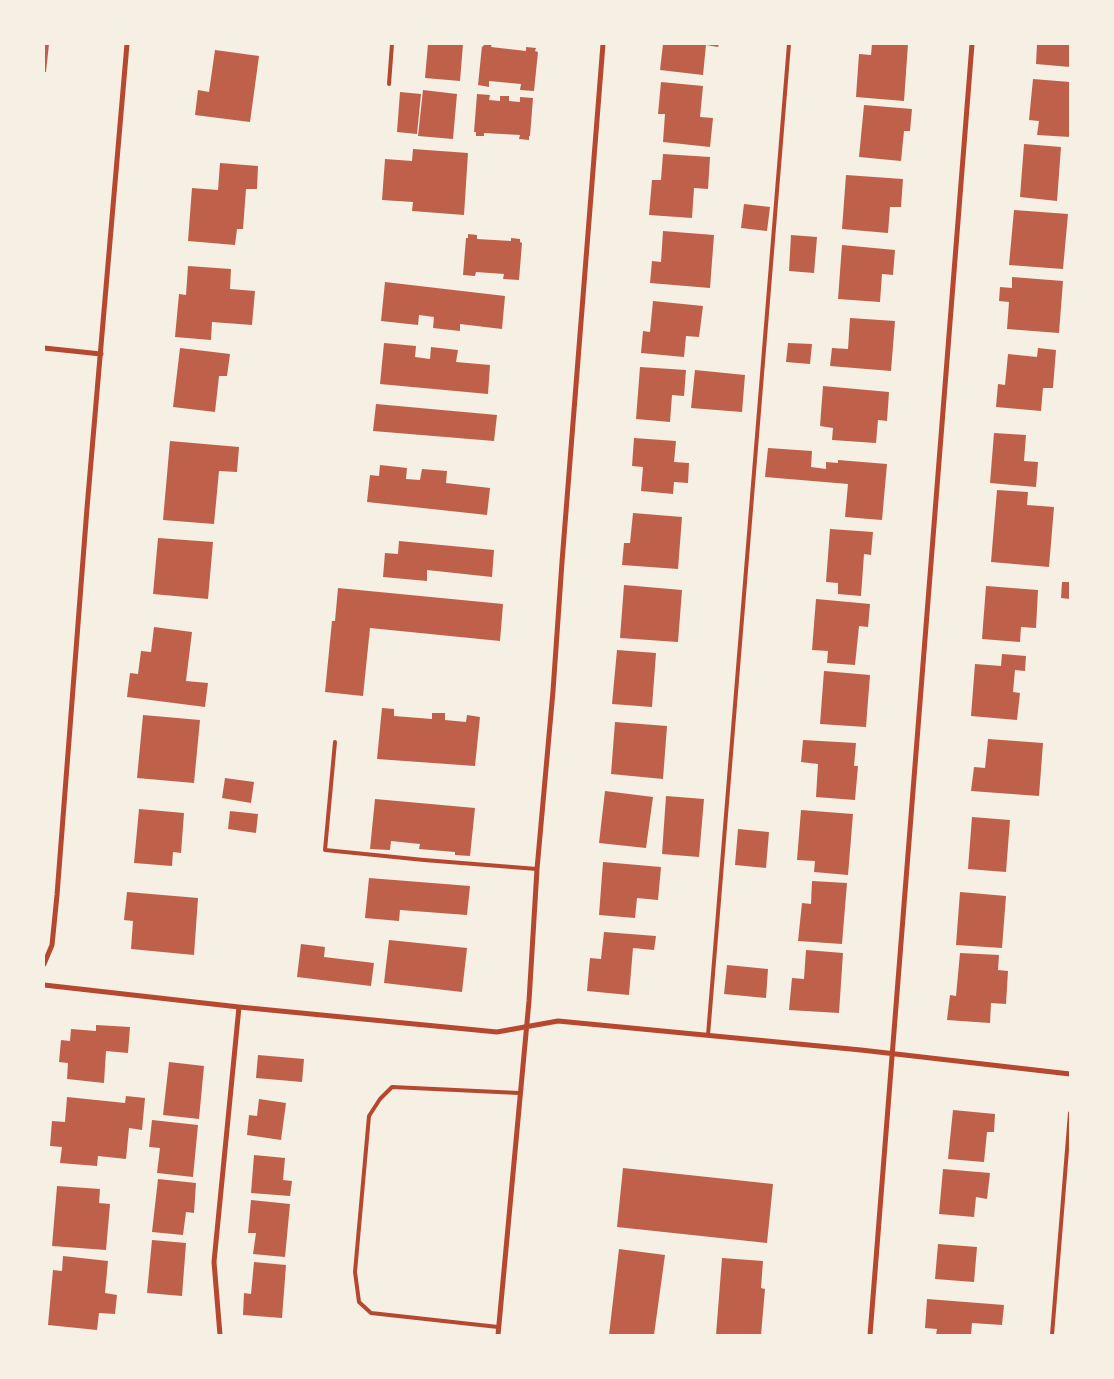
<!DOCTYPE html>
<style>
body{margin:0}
#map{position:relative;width:1114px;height:1379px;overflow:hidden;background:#f6efe4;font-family:"Fira Sans",sans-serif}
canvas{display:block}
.frame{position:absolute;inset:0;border:45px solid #f6efe4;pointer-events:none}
</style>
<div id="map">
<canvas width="1114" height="1379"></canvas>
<div class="frame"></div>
</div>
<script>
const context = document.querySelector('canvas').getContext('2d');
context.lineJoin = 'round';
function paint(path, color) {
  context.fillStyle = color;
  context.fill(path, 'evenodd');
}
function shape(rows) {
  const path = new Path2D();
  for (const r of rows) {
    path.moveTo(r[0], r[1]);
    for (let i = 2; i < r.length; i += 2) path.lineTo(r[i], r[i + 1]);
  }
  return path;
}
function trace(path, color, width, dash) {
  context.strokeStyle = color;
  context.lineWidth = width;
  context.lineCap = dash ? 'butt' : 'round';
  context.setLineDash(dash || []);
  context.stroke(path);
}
paint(shape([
 [44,44,49,44,46,72,44,72],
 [428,44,463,44,460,81,425,78],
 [484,44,492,44,491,47,526,51,526,47,536,48,535,51,538,52,534,91,520,90,521,84,489,81,489,87,478,85,482,46,483,47],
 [663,44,719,44,718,47,706,45,703,75,660,70],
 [872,44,908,44,904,101,856,97,859,54,871,55],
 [1037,44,1070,44,1070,67,1036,64],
 [215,50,259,56,250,122,195,115,198,90,209,92],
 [1033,79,1070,82,1070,137,1037,135,1039,121,1029,120],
 [661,82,703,86,700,117,713,118,710,147,663,142,665,114,658,114],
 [423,90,457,94,453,139,418,136],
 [400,92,421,94,417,134,397,132],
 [477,94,490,95,489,100,500,101,500,96,509,96,509,101,520,102,520,97,533,98,530,136,529,136,529,140,519,139,520,135,484,133,484,136,476,136,476,132,474,132],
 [864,105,912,109,910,131,904,131,901,161,859,157],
 [1024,144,1061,147,1057,201,1020,197],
 [413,149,468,153,464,215,412,211,413,202,382,200,385,159,412,161],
 [663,154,710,157,708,189,694,188,692,218,649,215,652,180,661,180],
 [220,163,258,166,257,189,246,189,243,229,237,229,235,245,188,241,192,188,218,190],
 [846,175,903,179,901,207,890,207,888,233,842,229],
 [744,204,770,207,767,231,741,228],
 [1014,210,1068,214,1063,269,1009,265],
 [663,231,714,235,710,288,650,283,652,261,661,262],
 [468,234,477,235,477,239,511,241,511,238,520,239,520,242,522,243,519,280,503,279,504,274,476,272,475,276,463,275,466,238,468,238],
 [791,235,817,237,814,273,789,271],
 [842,245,895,250,893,275,882,274,880,302,838,299],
 [188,266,231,269,230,289,255,291,252,325,212,322,211,340,175,337,179,294,186,295],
 [1012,277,1063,281,1059,333,1007,329,1009,302,999,301,1000,287,1012,288],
 [385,282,505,296,502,329,460,324,460,331,433,328,434,317,419,315,418,325,381,321],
 [653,301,703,306,699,337,686,336,684,357,641,353,643,331,650,332],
 [850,318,895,321,891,371,830,366,832,348,848,349],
 [384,343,416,346,415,357,430,359,431,347,458,350,456,362,490,365,488,394,380,384],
 [788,343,812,344,810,364,786,362],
 [180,348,230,354,227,376,219,376,215,412,173,407],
 [1038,348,1056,350,1053,388,1043,388,1041,411,996,407,998,384,1005,385,1008,354,1037,357],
 [640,367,686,370,684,396,672,395,670,422,636,419],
 [695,370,745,375,742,412,691,408],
 [823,386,889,392,887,421,878,420,876,443,832,440,833,428,820,426],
 [376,404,497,415,494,441,373,431],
 [994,433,1026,435,1024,461,1038,462,1036,487,990,483],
 [634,438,676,441,674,462,689,463,688,483,674,482,673,494,641,491,643,467,632,466],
 [170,441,239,447,237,472,219,471,214,524,163,520],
 [768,448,812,451,811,467,826,469,826,462,838,463,838,460,887,464,882,520,845,517,848,484,765,477],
 [380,465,407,468,406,479,420,480,422,469,447,471,446,483,490,488,487,515,367,502,370,475,379,476],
 [997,490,1028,492,1027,505,1054,507,1049,567,991,562],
 [633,513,682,517,678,569,622,565,624,543,630,543],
 [830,529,873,532,871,555,864,554,861,596,838,594,838,583,826,582],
 [158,538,213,542,208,599,153,594],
 [399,541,494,550,492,577,427,570,427,581,383,577,385,553,398,554],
 [1062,582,1070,582,1070,599,1061,598],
 [624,585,682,590,678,642,620,638],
 [986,586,1038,590,1036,628,1021,627,1020,642,982,639],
 [338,588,503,604,500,641,370,628,363,696,325,692,332,621,335,621],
 [816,599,870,604,868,627,859,626,855,665,827,663,828,651,812,650],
 [154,627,192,632,186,681,208,683,205,707,127,697,130,673,138,674,141,651,151,652],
 [617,650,656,653,652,707,612,704],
 [1002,654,1026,656,1025,671,1015,670,1013,692,1020,693,1017,720,971,716,975,664,1001,666],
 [824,671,870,675,866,727,820,724],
 [382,708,394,709,394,716,432,719,432,713,445,713,445,720,466,722,467,715,480,717,475,766,377,759],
 [143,715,200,720,194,783,137,778],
 [615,722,667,726,663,779,611,774],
 [988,739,1043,743,1039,796,971,791,974,767,985,768],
 [803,740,856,743,854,766,858,766,855,800,816,797,818,764,801,762],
 [225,778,254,782,251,803,222,798],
 [605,791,653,797,646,848,599,843],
 [666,796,704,799,699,857,662,854],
 [375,799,475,808,470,856,455,855,455,852,419,849,420,844,391,841,390,850,370,849],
 [139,809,184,813,181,853,173,852,172,866,134,863],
 [801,810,853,814,848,875,814,872,815,861,797,860],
 [230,811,258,814,256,833,228,829],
 [972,817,1010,820,1006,872,968,869],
 [738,829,769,832,766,868,735,865],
 [603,862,661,867,658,900,637,898,635,918,599,915],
 [369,878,470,886,467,915,400,910,399,921,365,918],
 [812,881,847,883,842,944,798,941,802,903,811,904],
 [127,892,198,898,194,955,131,949,133,921,124,920],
 [960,892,1006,896,1002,948,956,945],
 [604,932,656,936,654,950,633,948,629,995,587,991,590,958,601,959],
 [389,940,467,948,462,992,384,983],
 [301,944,325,947,324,957,374,963,371,986,297,977],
 [806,950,843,953,839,1013,789,1010,792,978,804,979],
 [960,953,999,955,998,970,1008,971,1006,1004,991,1003,990,1023,947,1020,950,995,956,996],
 [727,965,768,969,766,998,724,994],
 [96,1025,130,1027,128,1053,106,1051,104,1083,67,1079,68,1063,59,1062,61,1040,70,1041,71,1029,96,1031],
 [258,1055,304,1059,302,1082,256,1078],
 [169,1062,204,1066,199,1119,163,1115],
 [126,1096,145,1098,142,1130,129,1128,126,1159,98,1156,97,1166,60,1163,62,1147,50,1146,52,1121,65,1122,67,1097,125,1103],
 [259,1099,286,1103,281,1140,247,1135,249,1115,257,1116],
 [953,1110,995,1114,994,1132,987,1132,984,1162,948,1159],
 [152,1120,198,1125,193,1177,157,1173,160,1148,149,1147],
 [254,1155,285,1158,283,1180,292,1181,290,1196,251,1193],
 [623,1168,773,1184,767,1243,617,1227],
 [943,1169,990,1173,987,1199,976,1197,974,1217,939,1214],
 [158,1179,196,1183,194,1213,186,1212,183,1235,152,1232],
 [57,1186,100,1189,99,1203,110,1204,106,1250,52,1246],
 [251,1200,290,1204,285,1257,253,1254,256,1233,248,1233],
 [152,1240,186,1243,182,1296,147,1293],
 [938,1244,977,1247,974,1282,935,1279],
 [619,1249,665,1255,654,1335,609,1335],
 [63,1256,108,1261,105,1293,117,1295,115,1314,99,1313,97,1330,48,1325,53,1270,62,1271],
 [722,1258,763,1261,761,1288,765,1289,761,1335,716,1335],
 [254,1262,286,1265,282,1318,243,1315,244,1293,251,1294],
 [927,1299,1004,1305,1002,1325,972,1323,971,1335,936,1335,937,1329,925,1328]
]), '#bf614a');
trace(shape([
 [389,84,392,44],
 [335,742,325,850,424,860,537,869],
 [708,1035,789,44],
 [498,1327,371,1313,359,1302,355,1272,369,1116,380,1099,392,1087,519,1093],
 [1052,1335,1070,1113]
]), '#b5482f', 4);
trace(shape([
 [44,348,101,354],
 [44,964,52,945,57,895,87,508,127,44],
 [44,985,239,1007,497,1032,558,1021,861,1050,1070,1074],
 [220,1335,214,1262,239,1007],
 [498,1335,529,1001,537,869,553,691,562,562,603,44],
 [870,1335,972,44]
]), '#b5482f', 5);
</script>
